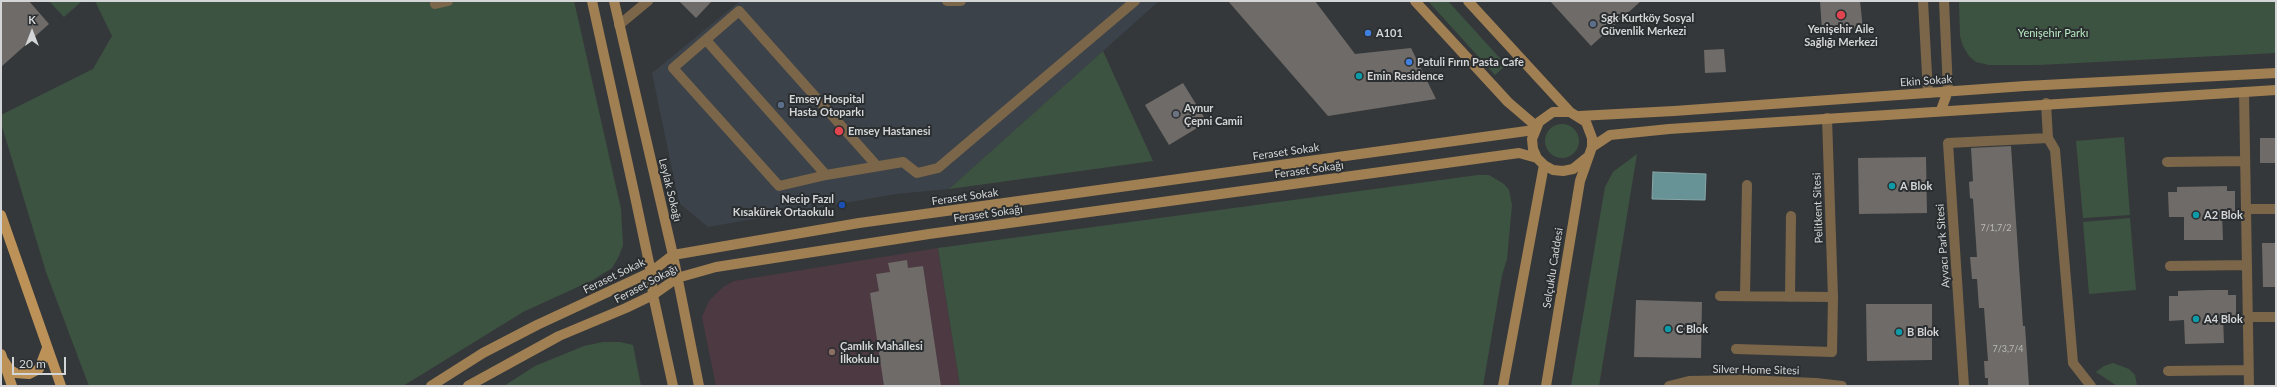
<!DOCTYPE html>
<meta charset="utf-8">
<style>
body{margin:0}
#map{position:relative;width:2277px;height:387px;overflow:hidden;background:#35383a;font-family:Lato,sans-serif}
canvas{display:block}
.frame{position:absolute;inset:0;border:2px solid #d3d5d6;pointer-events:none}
.north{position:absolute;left:12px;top:12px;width:40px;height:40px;-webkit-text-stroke:3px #2b2e30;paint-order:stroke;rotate:0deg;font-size:11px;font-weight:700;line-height:16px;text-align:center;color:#d3d5d6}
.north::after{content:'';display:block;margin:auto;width:14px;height:18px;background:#d3d5d6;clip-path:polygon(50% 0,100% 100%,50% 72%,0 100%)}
.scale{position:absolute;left:12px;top:357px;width:54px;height:18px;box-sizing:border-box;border:2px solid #d3d5d6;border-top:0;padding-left:5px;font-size:12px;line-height:14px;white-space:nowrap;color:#d3d5d6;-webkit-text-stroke:3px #2b2e30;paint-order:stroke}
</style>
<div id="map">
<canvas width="2277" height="387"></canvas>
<div class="frame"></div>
<div class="north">K</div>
<div class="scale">20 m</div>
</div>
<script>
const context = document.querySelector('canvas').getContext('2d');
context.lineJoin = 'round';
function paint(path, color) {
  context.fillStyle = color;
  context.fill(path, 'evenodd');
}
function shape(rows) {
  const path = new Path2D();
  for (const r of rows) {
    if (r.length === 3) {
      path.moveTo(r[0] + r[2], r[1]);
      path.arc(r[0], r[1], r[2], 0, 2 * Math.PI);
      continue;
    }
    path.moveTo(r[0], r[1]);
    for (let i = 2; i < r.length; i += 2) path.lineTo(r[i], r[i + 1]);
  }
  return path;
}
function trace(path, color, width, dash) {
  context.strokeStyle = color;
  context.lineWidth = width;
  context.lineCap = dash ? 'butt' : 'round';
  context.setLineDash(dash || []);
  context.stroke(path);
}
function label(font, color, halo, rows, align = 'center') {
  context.font = font + ' Lato,sans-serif';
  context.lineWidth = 4;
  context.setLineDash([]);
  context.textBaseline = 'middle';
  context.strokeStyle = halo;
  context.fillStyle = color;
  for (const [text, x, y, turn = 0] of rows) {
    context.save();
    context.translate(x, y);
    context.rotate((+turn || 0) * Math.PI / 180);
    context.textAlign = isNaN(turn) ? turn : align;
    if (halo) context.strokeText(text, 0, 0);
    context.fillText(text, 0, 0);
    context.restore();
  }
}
paint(shape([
 [740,1,1159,1,949,189,896,194,708,227,679,203,652,73]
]), '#3b4249');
paint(shape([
 [938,248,960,386,716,386,702,317,709,301,723,287,734,281]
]), '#4c3941');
paint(shape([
 [49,1,82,1,64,17],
 [95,1,574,1,621,209,623,245,619,256,612,268,593,280,523,312,403,386,89,386,46,272,1,123,1,115,93,69,112,36],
 [1428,1,1448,1,1506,65,1495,75],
 [1959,1,2276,1,2276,53,2038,65,1989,65,1976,62,1969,56,1963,46,1960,36],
 [1103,51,1153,161,949,189],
 [1562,141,17],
 [2124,137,2130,215,2083,218,2076,141],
 [1637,154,1599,386,1571,386,1605,187,1613,172],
 [1478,175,1489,175,1504,184,1509,190,1512,205,1507,259,1502,275,1483,386,960,386,938,248],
 [2130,218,2136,290,2089,294,2083,222],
 [603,342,620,342,633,345,641,386,504,386,535,366,584,346],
 [2113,363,2129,369,2135,375,2137,386,2117,386,2096,372,2104,366]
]), '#3d5341');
const water = shape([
 [1653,172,1706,174,1705,200,1652,199,1653,172]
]);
paint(water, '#689396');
trace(water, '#88a7a9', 1);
paint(shape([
 [1,1,29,1,49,24,1,67],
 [679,1,712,1,696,18],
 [1228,1,1315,1,1355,54,1411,48,1436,99,1328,116],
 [1550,1,1641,1,1591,46],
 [1820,1,1860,1,1863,29,1822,31],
 [1724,49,1726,72,1705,73,1704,50],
 [1183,83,1207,122,1169,145,1145,105],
 [2260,138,2276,138,2276,163,2260,163],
 [2011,146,2023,326,2025,326,2029,386,1988,386,1988,378,1985,378,1984,361,1988,361,1984,308,1979,308,1977,279,1972,279,1970,257,1977,257,1973,199,1970,198,1969,182,1973,181,1971,148],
 [1926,157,1927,213,1859,214,1858,158],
 [2227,186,2227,191,2235,191,2235,213,2222,213,2223,240,2184,240,2184,217,2169,217,2168,192,2177,192,2177,187],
 [2262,243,2276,243,2276,287,2263,287],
 [907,260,908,268,923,266,941,386,884,386,870,293,879,291,876,274,890,272,888,263],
 [2209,290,2228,290,2228,295,2236,295,2236,317,2223,317,2224,343,2185,344,2184,320,2169,321,2169,296,2178,296,2178,291],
 [1636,300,1702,302,1701,358,1634,357],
 [1866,304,1932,304,1932,360,1867,361]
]), '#6e6b68');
trace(shape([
 [947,1,961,1],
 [435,4,448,1],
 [619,25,648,1],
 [706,40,826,175],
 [2244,92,2249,386],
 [2167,162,2245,161],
 [877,166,739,11,673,68,779,186,826,175,903,162,917,173,938,168,1135,1],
 [2246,209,2276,209],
 [2170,266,2247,265],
 [1720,296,1833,297],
 [1745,296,1747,185],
 [1790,297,1791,216],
 [2247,317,2276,317],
 [1736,349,1832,352,1833,297,1827,118],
 [2168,371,2248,370],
 [1669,386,1689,381,1743,380,1816,383,1842,386],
 [1964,386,1948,143,2048,138,2046,103]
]), '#7b664a', 10);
trace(shape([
 [1923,1,1928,93],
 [1944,1,1948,91],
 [2048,138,2055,150,2073,363,2091,386]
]), '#7b664a', 10);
trace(shape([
 [592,1,634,192,651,272,653,295,673,386],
 [614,1,673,255,699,386],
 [1415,1,1508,102,1536,126],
 [1468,1,1570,112],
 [1941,110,1948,91],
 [1579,116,1674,111,2025,86,2276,73],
 [1592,147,1610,135,1669,129,2276,90],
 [431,386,483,353,537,325,651,272,673,255,859,223,1534,130],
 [468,386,559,336,626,308,653,295,677,278,716,267,929,234,1519,153,1537,158],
 [1503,386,1544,165],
 [1546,386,1580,181,1592,147,1592,138,1586,122,1570,112,1553,112,1539,122,1532,139,1533,149,1537,158,1544,165,1553,170,1563,171,1573,169,1589,156]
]), '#a07f53', 10);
trace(shape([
 [1,215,61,386],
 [1,354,12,386],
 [4,361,9,369,15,373,29,374,39,369,47,348]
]), '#bc9258', 10);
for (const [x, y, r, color] of [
 [1841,15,5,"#e0444e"],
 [1593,24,4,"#5c6f8a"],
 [1368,33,4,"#3f7fe0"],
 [1409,62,4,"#3f7fe0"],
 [1359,76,4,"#0f9aa8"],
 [781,105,4,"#5c6f8a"],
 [1176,114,4,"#6b7280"],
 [839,131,5,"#e0444e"],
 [1892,186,4,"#0f9aa8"],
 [842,205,4,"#1a4fb4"],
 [2196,215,4,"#0f9aa8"],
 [2196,319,4,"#0f9aa8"],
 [1668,329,4,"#0f9aa8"],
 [1899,332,4,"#0f9aa8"],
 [832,352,4,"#8d6e63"]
]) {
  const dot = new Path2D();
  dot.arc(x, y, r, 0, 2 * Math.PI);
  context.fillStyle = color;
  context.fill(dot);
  trace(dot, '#2b2e30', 1.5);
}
label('9px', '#bababa', null, [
 ["7/1,7/2",1996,228],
 ["7/3,7/4",2008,349]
]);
label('bold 11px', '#d3d5d6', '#2b2e30', [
 ["Sgk Kurtköy Sosyal",1601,18],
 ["Güvenlik Merkezi",1601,31],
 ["Yenişehir Aile",1841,29,"center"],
 ["Sağlığı Merkezi",1841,42,"center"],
 ["A101",1376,33],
 ["Patuli Fırın Pasta Cafe",1417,62],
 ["Emin Residence",1367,76],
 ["Emsey Hospital",789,99],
 ["Hasta Otoparkı",789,112],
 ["Aynur",1184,108],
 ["Çepni Camii",1184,121],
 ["Emsey Hastanesi",848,131],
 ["A Blok",1900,186],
 ["Necip Fazıl",834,199,"right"],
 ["Kısakürek Ortaokulu",834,212,"right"],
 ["A2 Blok",2204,215],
 ["A4 Blok",2204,319],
 ["C Blok",1676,329],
 ["B Blok",1907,332],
 ["Çamlık Mahallesi",840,346],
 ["İlkokulu",840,359]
], 'left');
label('11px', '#b8ebc2', '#2b2e30', [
 ["Yenişehir Parkı",2053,33]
]);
label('11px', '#d3d5d6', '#2b2e30', [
 ["Ekin Sokak",1926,81,-4],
 ["Feraset Sokak",1286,152,-8],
 ["Feraset Sokağı",1309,170,-8],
 ["Leylak Sokağı",670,190,76],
 ["Feraset Sokak",965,197,-8],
 ["Pelitkent Sitesi",1818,208,-92],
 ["Feraset Sokağı",988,214,-8],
 ["Ayvacı Park Sitesi",1943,246,-94],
 ["Selçuklu Caddesi",1553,268,-81],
 ["Feraset Sokak",614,276,-26],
 ["Feraset Sokağı",646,284,-28],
 ["Silver Home Sitesi",1756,370,1]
]);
</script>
